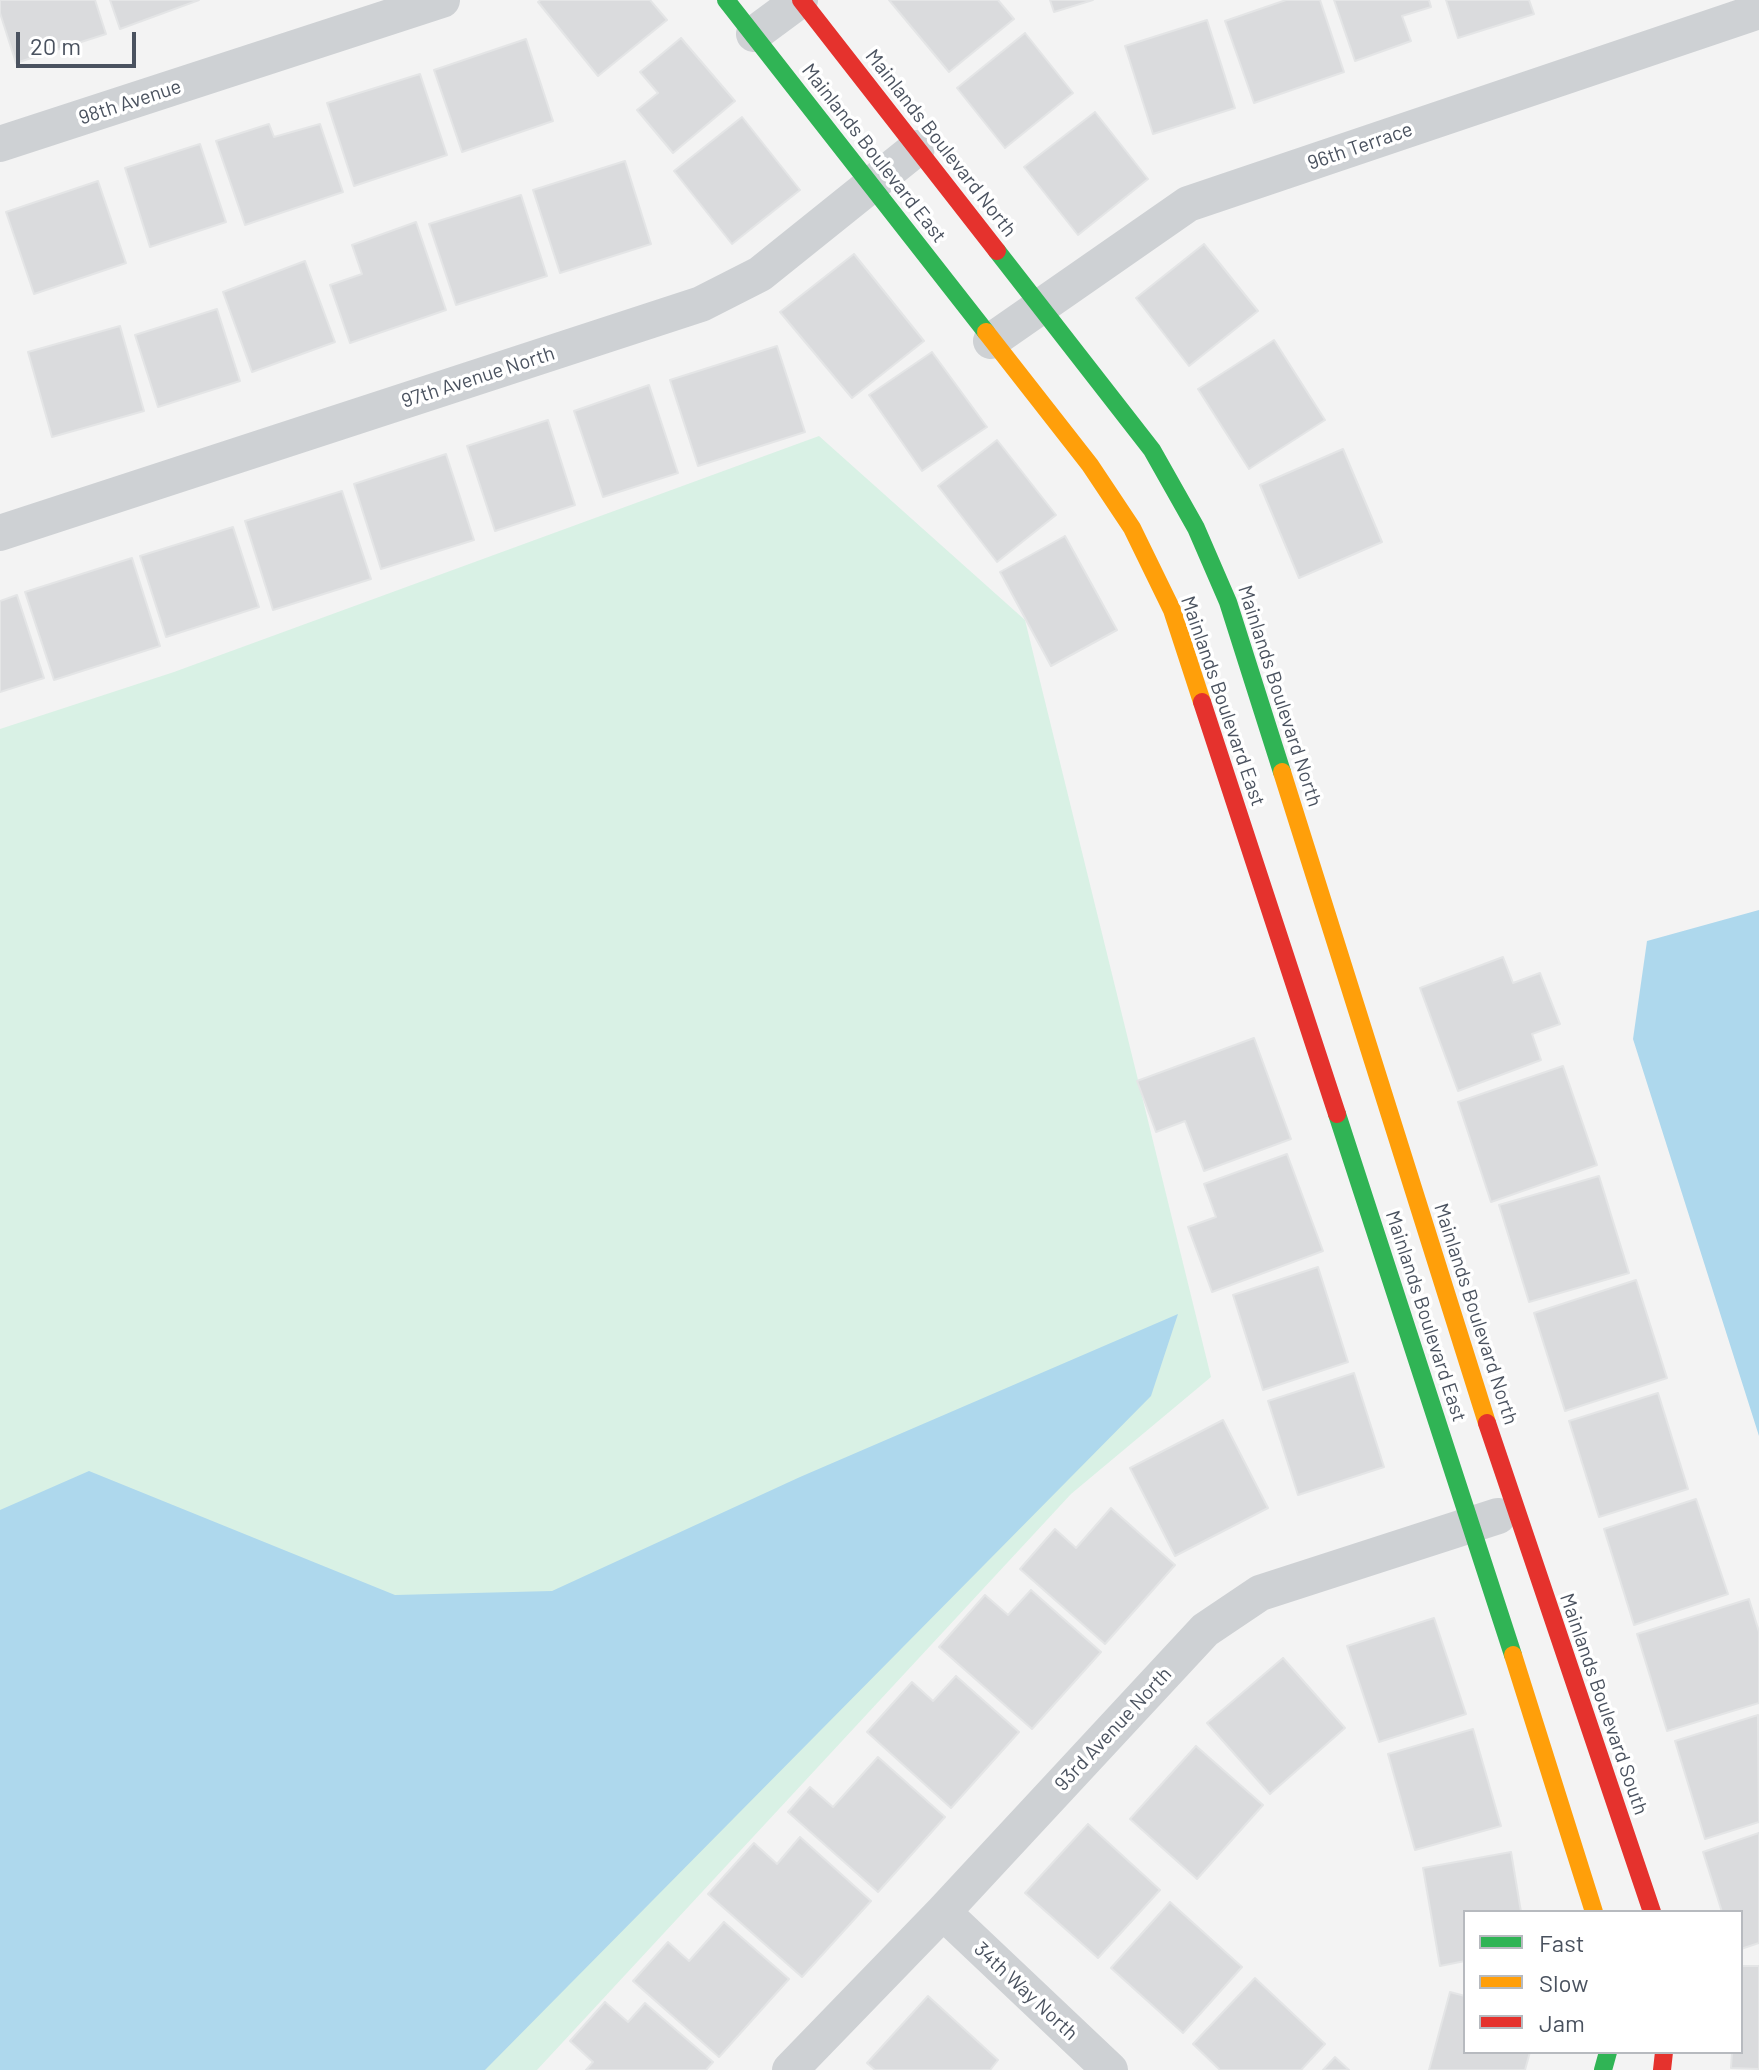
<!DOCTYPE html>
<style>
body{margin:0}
#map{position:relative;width:1759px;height:2070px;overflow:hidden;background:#f3f3f3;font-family:Barlow,sans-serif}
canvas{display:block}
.legend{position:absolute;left:1463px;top:1910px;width:280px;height:144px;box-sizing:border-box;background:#fff;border:2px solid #b7babf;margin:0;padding:10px 14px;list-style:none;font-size:24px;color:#4a525f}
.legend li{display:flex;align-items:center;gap:16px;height:40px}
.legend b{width:40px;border:2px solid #b7babf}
.scale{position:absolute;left:16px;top:32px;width:120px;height:36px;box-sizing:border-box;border:4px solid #4a525f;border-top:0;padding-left:10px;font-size:24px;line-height:28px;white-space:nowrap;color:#4a525f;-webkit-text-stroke:6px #fff;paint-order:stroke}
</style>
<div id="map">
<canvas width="1759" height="2070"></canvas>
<ul class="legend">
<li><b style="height:10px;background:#30b455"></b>Fast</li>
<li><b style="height:10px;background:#ff9f0a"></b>Slow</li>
<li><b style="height:10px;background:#e5322d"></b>Jam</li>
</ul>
<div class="scale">20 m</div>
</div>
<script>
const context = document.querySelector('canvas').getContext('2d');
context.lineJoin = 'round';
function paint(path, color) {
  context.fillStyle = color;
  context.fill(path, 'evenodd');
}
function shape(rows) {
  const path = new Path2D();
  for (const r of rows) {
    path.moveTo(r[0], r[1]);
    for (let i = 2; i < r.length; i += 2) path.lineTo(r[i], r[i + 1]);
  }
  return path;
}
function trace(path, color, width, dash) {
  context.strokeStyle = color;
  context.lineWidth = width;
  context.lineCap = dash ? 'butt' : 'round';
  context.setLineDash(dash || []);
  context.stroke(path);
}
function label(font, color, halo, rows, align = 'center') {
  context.font = font + ' Barlow,sans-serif';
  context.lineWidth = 7;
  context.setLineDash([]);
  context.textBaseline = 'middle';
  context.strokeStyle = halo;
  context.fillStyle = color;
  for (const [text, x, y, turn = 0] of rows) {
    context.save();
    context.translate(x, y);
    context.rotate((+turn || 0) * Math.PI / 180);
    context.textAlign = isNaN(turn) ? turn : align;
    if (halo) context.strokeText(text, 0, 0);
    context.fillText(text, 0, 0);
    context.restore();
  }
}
paint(shape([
 [819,436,1025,620,1211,1377,1071,1494,537,2070,0,2070,0,729,174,672]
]), '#d9f1e5');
paint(shape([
 [1759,910,1759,1436,1633,1039,1647,941],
 [1178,1314,1151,1396,485,2070,0,2070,0,1510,89,1471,395,1595,552,1591,800,1477]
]), '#aed8ed');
const building = shape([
 [0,0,95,0,106,34,16,63,0,13,0,0],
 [110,0,199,0,120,29,110,0],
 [541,0,650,0,667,20,598,76,538,2,541,0],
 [889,0,998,0,1014,19,949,72,889,0],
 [1050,0,1093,0,1054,12,1050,0],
 [1286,0,1320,0,1344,72,1254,103,1225,21,1286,0],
 [1334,0,1429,0,1431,7,1402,16,1411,41,1355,61,1334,0],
 [1446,0,1529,0,1534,14,1458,38,1446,0],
 [1207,20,1235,108,1153,134,1125,46,1207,20],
 [1025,33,1073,93,1005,148,957,88,1025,33],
 [681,38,735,101,673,153,637,110,658,93,640,72,681,38],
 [526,39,553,121,462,152,434,70,526,39],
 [420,74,447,155,354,186,327,103,420,74],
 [1095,112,1148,179,1078,235,1024,167,1095,112],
 [742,117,800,190,732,244,674,171,742,117],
 [269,124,274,137,320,124,343,192,245,225,216,141,269,124],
 [200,144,226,222,150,247,125,168,200,144],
 [625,161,651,244,560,273,533,190,625,161],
 [98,181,126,263,34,294,6,212,98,181],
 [521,195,547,276,456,305,429,224,521,195],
 [416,222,446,310,350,343,330,285,362,274,352,245,416,222],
 [1204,244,1258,311,1189,366,1136,298,1204,244],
 [854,254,924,341,852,398,780,312,854,254],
 [305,261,335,342,252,372,223,292,305,261],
 [217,309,240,381,158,407,135,335,217,309],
 [120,326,144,411,52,437,28,352,120,326],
 [1274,340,1325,420,1249,469,1198,389,1274,340],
 [777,346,805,432,698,466,670,380,777,346],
 [932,352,987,427,922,471,869,395,932,352],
 [649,385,678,473,603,497,574,411,649,385],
 [548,420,575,505,495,531,467,446,548,420],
 [997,440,1056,515,997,562,938,486,997,440],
 [1343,449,1382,542,1299,578,1260,485,1343,449],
 [446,454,474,540,381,569,354,484,446,454],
 [342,491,371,579,273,610,245,521,342,491],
 [233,527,259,607,166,637,140,556,233,527],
 [1065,536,1117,630,1051,666,1000,572,1065,536],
 [132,558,160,646,54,680,25,592,132,558],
 [17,595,44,678,0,692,0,601,17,595],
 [1503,957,1513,983,1540,973,1560,1024,1532,1034,1541,1060,1458,1091,1420,988,1503,957],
 [1254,1038,1291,1139,1204,1171,1185,1121,1156,1132,1137,1081,1254,1038],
 [1563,1066,1597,1165,1491,1202,1458,1102,1563,1066],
 [1287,1154,1323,1251,1212,1292,1188,1227,1216,1217,1204,1184,1287,1154],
 [1599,1176,1629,1273,1529,1302,1499,1205,1599,1176],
 [1318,1267,1348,1362,1263,1390,1233,1295,1318,1267],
 [1636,1280,1667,1378,1565,1411,1534,1313,1636,1280],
 [1354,1373,1384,1467,1298,1495,1268,1401,1354,1373],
 [1658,1393,1688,1489,1599,1517,1569,1421,1658,1393],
 [1223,1420,1268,1508,1175,1556,1130,1468,1223,1420],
 [1696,1499,1728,1594,1634,1625,1604,1529,1696,1499],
 [1111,1508,1175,1565,1105,1644,1020,1569,1055,1529,1076,1548,1111,1508],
 [1031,1590,1101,1652,1032,1729,939,1647,985,1595,1008,1615,1031,1590],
 [1749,1599,1759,1632,1759,1703,1667,1731,1637,1634,1749,1599],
 [1434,1618,1466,1714,1379,1742,1347,1646,1434,1618],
 [1283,1658,1345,1728,1270,1794,1207,1723,1283,1658],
 [956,1676,1019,1732,951,1808,867,1732,912,1682,933,1701,956,1676],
 [1758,1715,1759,1822,1705,1839,1675,1741,1758,1715],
 [1473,1729,1501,1826,1415,1850,1388,1754,1473,1729],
 [1196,1746,1263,1805,1197,1879,1130,1819,1196,1746],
 [878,1757,945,1817,878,1892,788,1812,810,1787,833,1807,878,1757],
 [1088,1824,1160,1890,1098,1958,1025,1893,1088,1824],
 [1759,1833,1759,1943,1741,1949,1741,1912,1722,1912,1703,1852,1759,1833],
 [800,1837,871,1901,802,1977,708,1894,754,1843,777,1864,800,1837],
 [1511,1852,1521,1912,1465,1912,1465,1961,1440,1966,1423,1868,1511,1852],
 [1170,1902,1242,1967,1183,2033,1111,1968,1170,1902],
 [724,1922,789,1979,719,2057,633,1981,668,1942,689,1961,724,1922],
 [1741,1966,1759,1966,1759,2069,1731,2068,1732,2052,1741,2052,1741,1966],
 [1255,1978,1325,2044,1301,2070,1220,2070,1193,2044,1255,1978],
 [1450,1992,1465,1996,1465,2052,1530,2052,1525,2070,1429,2070,1450,1992],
 [928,1996,998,2060,990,2070,875,2070,867,2063,928,1996],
 [605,2002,628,2022,645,2003,713,2062,706,2070,586,2070,593,2062,570,2041,605,2002],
 [1335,2057,1349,2070,1323,2070,1335,2057]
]);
paint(building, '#dadbdd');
trace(building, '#e4e5e6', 2);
trace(shape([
 [754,34,800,0],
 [0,144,442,0],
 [991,341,1188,204,1759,11],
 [0,533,701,304,760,274,917,148],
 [943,1912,1110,2070],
 [790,2070,943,1912,1205,1630,1260,1593,1498,1516]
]), '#ced1d4', 36);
trace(shape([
 [726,0,986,332],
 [997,251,1152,450,1196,528,1228,602,1282,772],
 [1337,1114,1513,1655],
 [1603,2070,1608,2052]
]), '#30b455', 18);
trace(shape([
 [986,332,1090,465,1132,528,1172,610,1202,702],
 [1282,772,1487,1423],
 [1513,1655,1594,1912]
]), '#ff9f0a', 18);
trace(shape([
 [801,0,997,251],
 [1202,702,1337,1114],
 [1487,1423,1652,1912],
 [1662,2070,1664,2052]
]), '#e5322d', 18);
label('20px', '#4a525f', '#fff', [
 ["98th Avenue",130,102,-18],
 ["Mainlands Boulevard North",941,143,52],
 ["96th Terrace",1360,146,-19],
 ["Mainlands Boulevard East",874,153,52],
 ["97th Avenue North",478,377,-18],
 ["Mainlands Boulevard North",1280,696,72],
 ["Mainlands Boulevard East",1223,701,71],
 ["Mainlands Boulevard North",1476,1314,72],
 ["Mainlands Boulevard East",1426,1316,72],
 ["Mainlands Boulevard South",1604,1704,71],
 ["93rd Avenue North",1113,1729,-47],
 ["34th Way North",1026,1991,43]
]);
</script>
